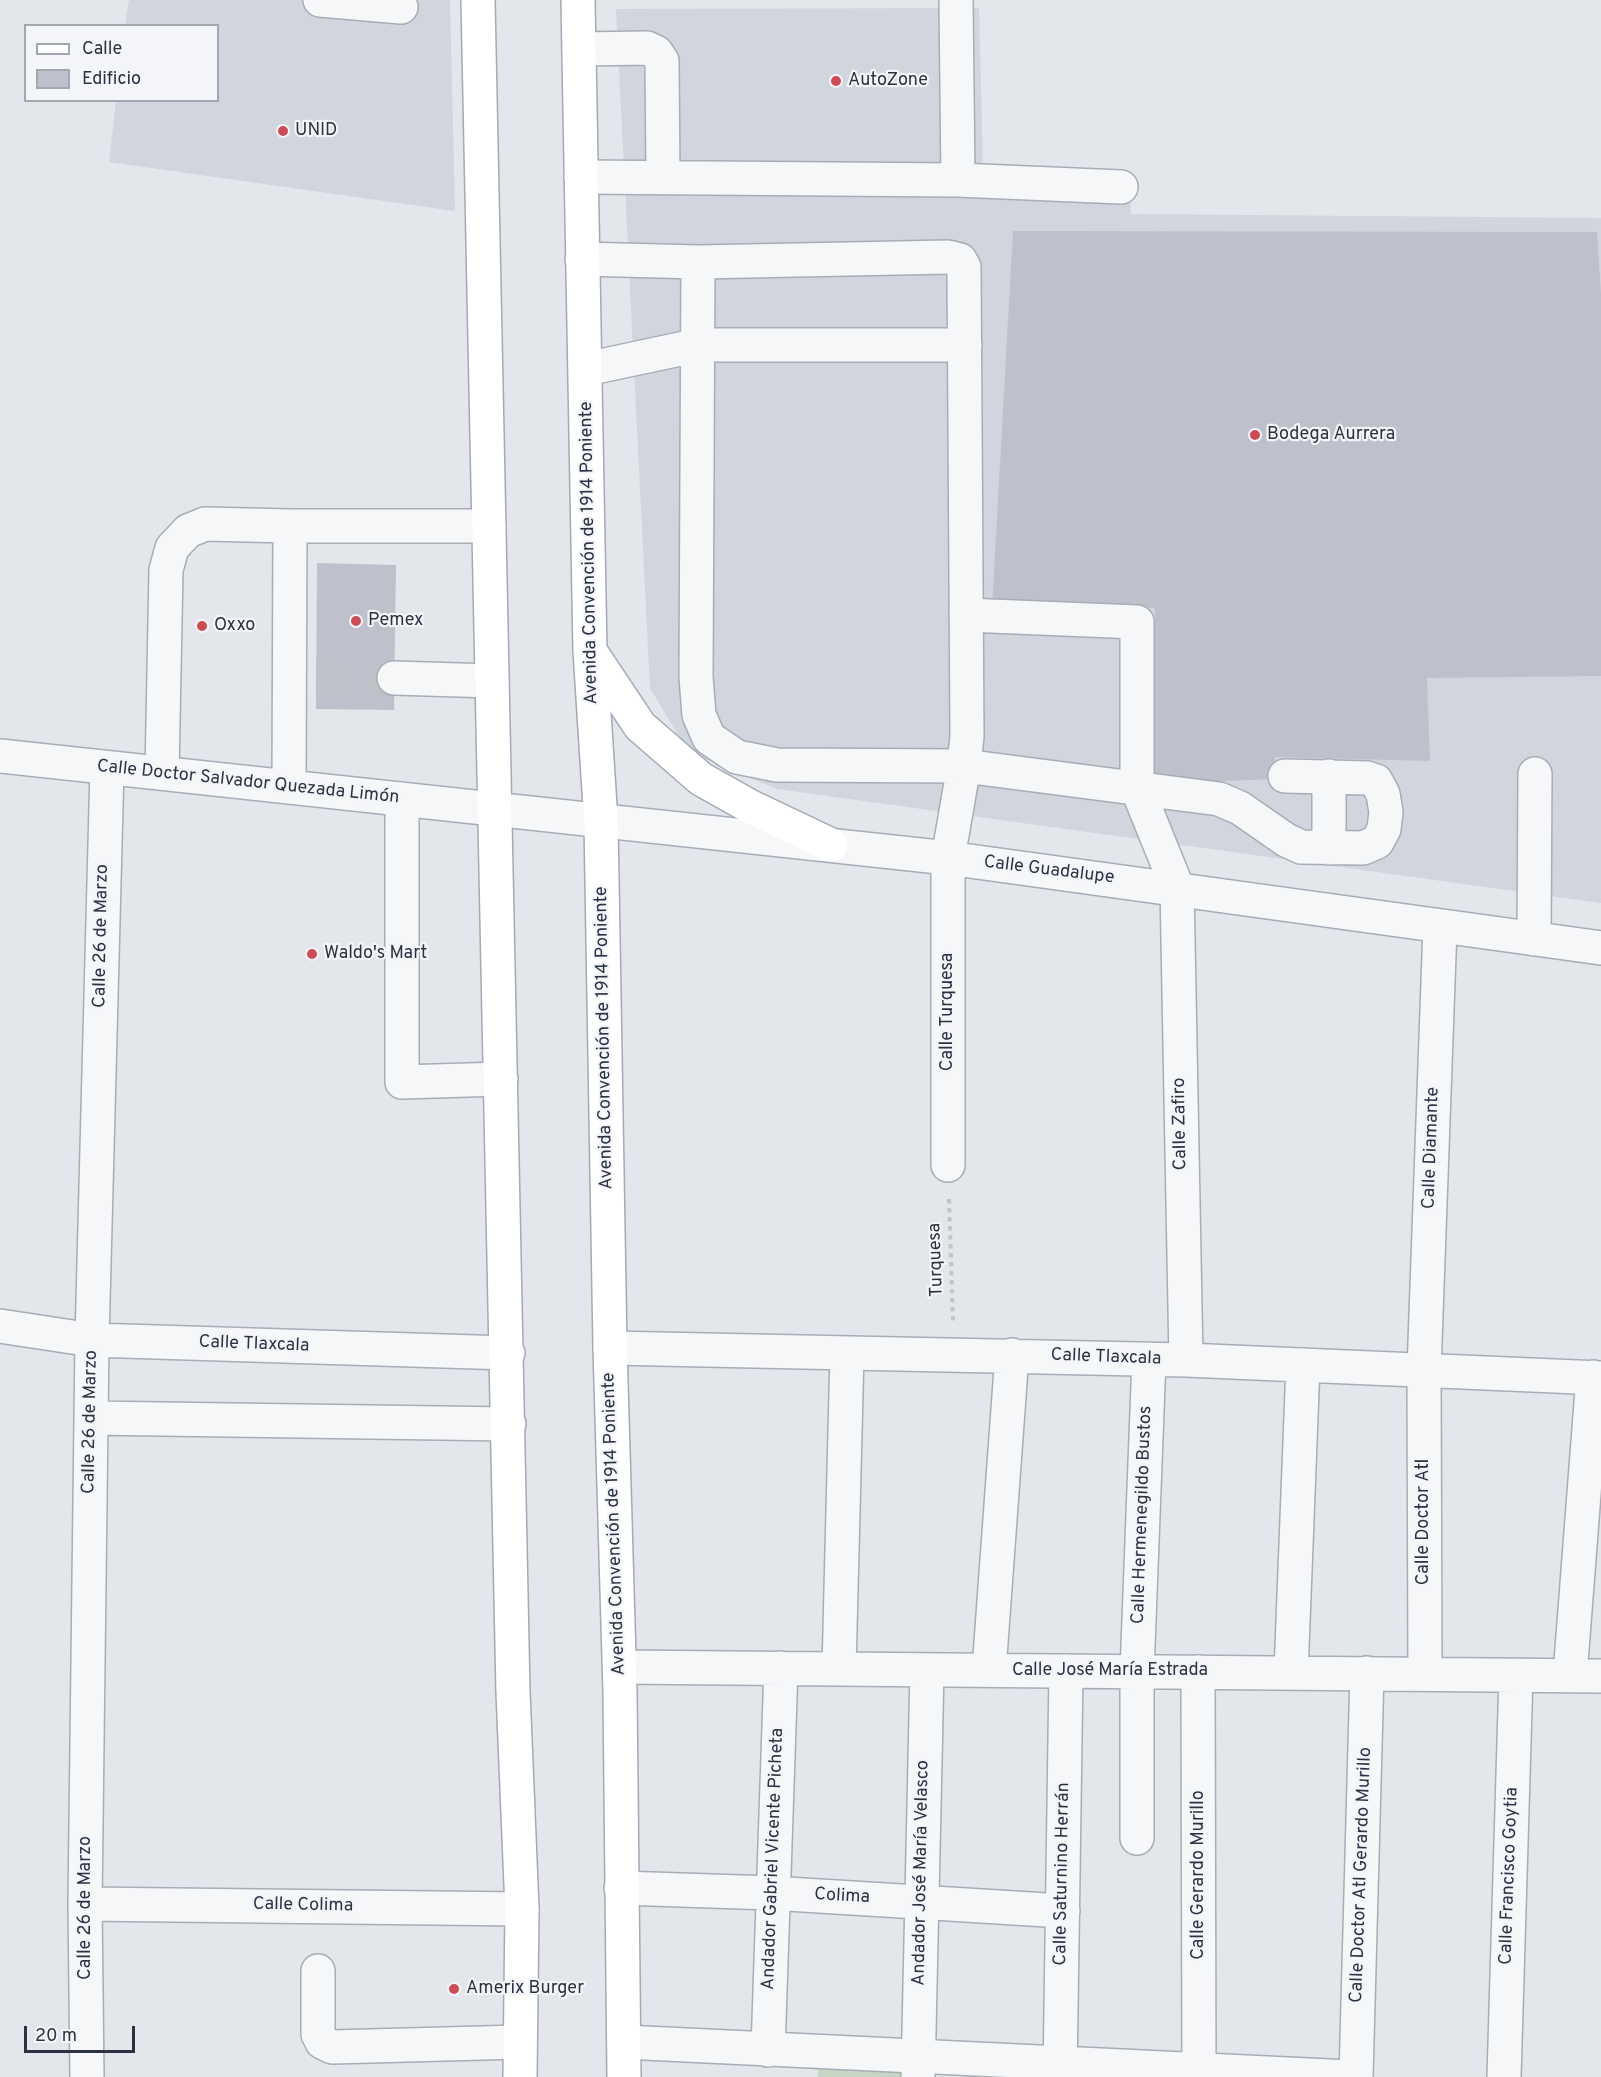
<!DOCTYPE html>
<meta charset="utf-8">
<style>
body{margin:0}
#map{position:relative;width:1601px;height:2077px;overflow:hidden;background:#e3e6eb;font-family:Overpass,sans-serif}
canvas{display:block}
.legend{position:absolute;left:24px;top:24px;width:195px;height:78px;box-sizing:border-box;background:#f3f5f8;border:2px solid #a3a7b0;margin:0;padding:8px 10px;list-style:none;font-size:18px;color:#2b3243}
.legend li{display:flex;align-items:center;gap:12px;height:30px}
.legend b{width:30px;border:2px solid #a3a7b0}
.scale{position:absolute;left:24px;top:2026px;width:111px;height:27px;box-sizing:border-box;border:3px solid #2b3243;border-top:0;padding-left:8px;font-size:18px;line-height:21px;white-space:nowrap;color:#2b3243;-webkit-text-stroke:4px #f3f5f8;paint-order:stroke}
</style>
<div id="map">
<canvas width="1601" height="2077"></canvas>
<ul class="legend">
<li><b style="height:8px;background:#fff"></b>Calle</li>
<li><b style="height:16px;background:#bec1cb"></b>Edificio</li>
</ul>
<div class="scale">20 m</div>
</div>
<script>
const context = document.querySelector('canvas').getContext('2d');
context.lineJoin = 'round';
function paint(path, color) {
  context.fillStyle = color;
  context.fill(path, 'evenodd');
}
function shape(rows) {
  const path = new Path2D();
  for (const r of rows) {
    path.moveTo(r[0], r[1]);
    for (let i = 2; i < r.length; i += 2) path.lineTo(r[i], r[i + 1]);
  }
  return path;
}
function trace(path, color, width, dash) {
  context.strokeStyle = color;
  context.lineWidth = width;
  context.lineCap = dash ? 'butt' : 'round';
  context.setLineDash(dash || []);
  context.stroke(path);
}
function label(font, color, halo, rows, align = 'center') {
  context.font = font + ' Overpass,sans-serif';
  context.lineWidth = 4.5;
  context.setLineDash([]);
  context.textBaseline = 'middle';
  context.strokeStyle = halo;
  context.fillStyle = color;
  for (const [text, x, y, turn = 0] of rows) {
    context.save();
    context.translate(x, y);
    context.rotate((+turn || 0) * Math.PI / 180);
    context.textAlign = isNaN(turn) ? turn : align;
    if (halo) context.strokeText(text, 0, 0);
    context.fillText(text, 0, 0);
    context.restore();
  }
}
paint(shape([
 [129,0,450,0,455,211,109,162,116,101,218,100,218,26,125,25],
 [979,8,983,169,1130,179,1131,214,1601,218,1601,903,777,789,688,752,650,688,616,9]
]), '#d1d5dd');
paint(shape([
 [818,2056,915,2060,914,2077,818,2077]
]), '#c7d5c5');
paint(shape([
 [1013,231,1597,232,1601,295,1601,676,1427,678,1430,761,1275,757,1274,779,1152,784,1155,608,992,608],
 [317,563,396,565,394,710,316,709]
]), '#bec1cb');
trace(shape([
 [316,677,394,678]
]), '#bec2c9', 33, [33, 16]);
const minor = shape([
 [320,0,401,7],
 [956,0,958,180],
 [579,49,647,48,656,52,662,61,663,177],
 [581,177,958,180,1121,187],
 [582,259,698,262,948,257,960,260,964,267,967,736,964,766,948,858,948,1165],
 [698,262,696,677,699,715,709,738,737,757,777,765,964,766,1219,799,1240,808,1286,840,1301,847,1363,848,1377,842,1384,829,1386,812,1383,794,1376,781,1367,778,1285,776],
 [586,369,699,345,965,345],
 [966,615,1137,622,1137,788,1177,887,1186,1360],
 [394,678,492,681],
 [0,756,948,858,1601,948],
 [162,773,166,570,172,548,188,531,205,524,290,526],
 [289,786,290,526,489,526],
 [402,799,402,1082,501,1079],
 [1329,848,1329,776],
 [1534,939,1535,774],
 [0,1326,92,1340,508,1353],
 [610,1348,1186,1360,1601,1378],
 [91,1418,509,1424],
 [620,1667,1601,1676],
 [839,1669,847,1353],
 [989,1670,1012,1355],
 [1198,1672,1199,2077],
 [1291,1673,1303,1365],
 [1425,1674,1424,1370,1440,927],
 [1570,1675,1593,1377],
 [1137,1838,1137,1672,1149,1359],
 [621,1888,771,1893,1063,1911],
 [85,1904,522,1909],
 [318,1971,318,2034,322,2042,332,2047,520,2042],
 [624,2042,1350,2077],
 [768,2050,781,1668],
 [87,2077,85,1904,92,1340,107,768],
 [918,2077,927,1670],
 [1060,2077,1066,1671],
 [1356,2077,1367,1673],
 [1504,2077,1516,1675]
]);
const major = shape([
 [478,0,513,1692,522,1909,520,2077],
 [578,0,590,651,601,822,610,1348,620,1692,624,2077],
 [592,654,640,726,701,779,751,807,831,845]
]);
trace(minor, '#a8acb5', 36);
trace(major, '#a3a9b7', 36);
trace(shape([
 [949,1199,953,1321]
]), '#c1c4ca', 4, [4.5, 4.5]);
trace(minor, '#f6f7f9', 33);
trace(major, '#fff', 33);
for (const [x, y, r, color] of [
 [836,81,6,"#cc4c55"],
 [283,131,6,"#cc4c55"],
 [1255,435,6,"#cc4c55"],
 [356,621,6,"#cc4c55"],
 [202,626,6,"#cc4c55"],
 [312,954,6,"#cc4c55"],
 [454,1989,6,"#cc4c55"]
]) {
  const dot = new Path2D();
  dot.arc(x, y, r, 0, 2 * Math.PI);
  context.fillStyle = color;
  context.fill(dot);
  trace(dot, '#f3f5f8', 2);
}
label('18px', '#2b3243', '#f3f5f8', [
 ["AutoZone",848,81],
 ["UNID",295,131],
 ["Bodega Aurrera",1267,435],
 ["Pemex",368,621],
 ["Oxxo",214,626],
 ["Waldo's Mart",324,954],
 ["Amerix Burger",466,1989]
], 'left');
label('18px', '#2b3243', '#f3f5f8', [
 ["Avenida Convención de 1914 Poniente",590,553,-91],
 ["Calle Doctor Salvador Quezada Limón",248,783,6],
 ["Calle Guadalupe",1049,871,7],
 ["Calle 26 de Marzo",102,936,-89],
 ["Calle Turquesa",948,1012,-90],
 ["Avenida Convención de 1914 Poniente",605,1038,-91],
 ["Calle Zafiro",1181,1124,-91],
 ["Calle Diamante",1432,1148,-88],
 ["Turquesa",937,1260,-92],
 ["Calle Tlaxcala",254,1345,2],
 ["Calle Tlaxcala",1106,1358,2],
 ["Calle 26 de Marzo",91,1422,-89],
 ["Calle Hermenegildo Bustos",1143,1515,-88],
 ["Calle Doctor Atl",1424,1522,-90],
 ["Avenida Convención de 1914 Poniente",615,1524,-92],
 ["Calle José María Estrada",1110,1671],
 ["Andador Gabriel Vicente Picheta",774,1859,-88],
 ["Andador José María Velasco",922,1873,-89],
 ["Calle Saturnino Herrán",1063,1874,-89],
 ["Calle Gerardo Murillo",1199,1875,-90],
 ["Calle Doctor Atl Gerardo Murillo",1362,1875,-88],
 ["Calle Francisco Goytia",1510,1876,-88],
 ["Colima",842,1897,3],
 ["Calle Colima",303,1906,1],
 ["Calle 26 de Marzo",86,1908,-90]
]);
</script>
